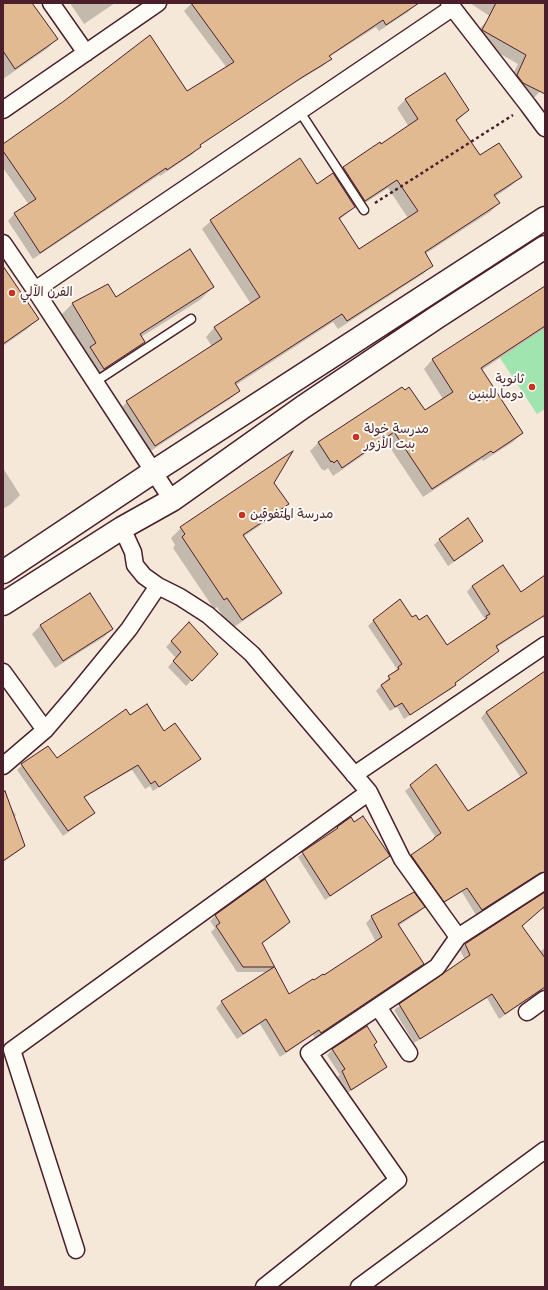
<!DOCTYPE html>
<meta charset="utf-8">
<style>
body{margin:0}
#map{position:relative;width:548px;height:1290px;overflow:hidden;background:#f5e8d9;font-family:"Balsamiq Sans",sans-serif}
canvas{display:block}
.frame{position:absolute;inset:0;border:4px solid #4a1f2b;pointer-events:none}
</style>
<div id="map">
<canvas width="548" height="1290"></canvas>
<div class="frame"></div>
</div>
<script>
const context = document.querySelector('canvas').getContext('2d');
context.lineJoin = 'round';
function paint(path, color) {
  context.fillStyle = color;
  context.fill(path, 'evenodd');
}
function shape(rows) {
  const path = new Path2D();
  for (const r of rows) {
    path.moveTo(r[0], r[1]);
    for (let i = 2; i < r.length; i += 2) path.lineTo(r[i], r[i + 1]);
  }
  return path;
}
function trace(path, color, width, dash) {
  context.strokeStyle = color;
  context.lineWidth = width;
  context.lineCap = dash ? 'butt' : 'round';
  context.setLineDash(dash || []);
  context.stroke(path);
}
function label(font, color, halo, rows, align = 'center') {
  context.font = font + ' "Balsamiq Sans","Playpen Sans Arabic",sans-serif';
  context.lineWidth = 4;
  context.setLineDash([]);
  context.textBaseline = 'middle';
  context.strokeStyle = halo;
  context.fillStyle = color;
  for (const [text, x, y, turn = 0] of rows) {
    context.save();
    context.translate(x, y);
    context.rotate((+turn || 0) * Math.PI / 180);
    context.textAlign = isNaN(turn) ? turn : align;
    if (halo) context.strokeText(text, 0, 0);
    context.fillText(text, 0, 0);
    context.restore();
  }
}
paint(shape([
 [545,328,545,409,537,414,500,358]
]), '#a0e4af');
paint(shape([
 [3,3,31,3,56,39,48,48,3,79],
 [70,3,115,3,84,24],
 [192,3,414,3,415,5,408,12,379,31,376,27,329,57,330,59,323,66,293,84,199,146,193,154,160,176,159,175,33,259,8,221,14,214,29,205,3,168,3,145,187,92,227,68,184,11],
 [470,3,545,3,545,86,531,101,508,84,518,64,474,39,479,29,491,17],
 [444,75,468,110,456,122,487,167,520,177,512,185,495,197,499,203,490,212,425,254,432,265,423,274,338,329,333,322,236,385,239,391,230,399,146,454,118,411,127,402,212,347,206,337,214,328,251,304,202,229,211,221,317,186,334,177,343,168,380,143,381,145,409,127,397,108,405,100],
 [388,188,408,218,359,251,339,220,345,215,354,207,356,209],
 [3,268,38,319,27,329,3,346],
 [108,285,116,298,213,287,200,300,141,337,144,342,131,355,91,382,59,317,72,304],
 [545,287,545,328,482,370,522,433,513,442,483,461,482,459,423,497,385,440,333,476,328,468,324,471,323,469,322,470,310,451,319,442,425,412,443,399,424,369,432,360],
 [3,468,20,495,11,504,3,509],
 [272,483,287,504,277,514,243,537,281,592,271,602,231,629,217,607,214,609,173,548,175,545,171,538,181,528],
 [440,539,482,540,477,546,448,566,434,545],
 [545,576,545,618,544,619,543,617,496,648,498,651,493,656,454,684,455,685,450,690,404,719,397,707,390,711,376,691,397,669,368,626,373,621,400,601,412,618,419,621,447,646,485,619,467,592,472,586,520,594],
 [90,594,112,629,104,637,55,668,32,634,40,626],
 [183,629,217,654,186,686,168,667,176,658,166,647],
 [545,672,545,879,539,876,534,878,476,915,462,892,439,906,406,861,411,856,436,838,405,791,411,786,467,813,521,778,481,718,486,712],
 [130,717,164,733,200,759,194,764,153,791,150,786,145,789,132,770,83,798,94,813,88,818,63,836,17,770,22,765,56,760],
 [3,797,16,815,14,818,24,846,17,852,3,862],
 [353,823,389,856,385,860,325,900,298,857,338,827],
 [545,893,545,912,542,908,521,926,539,952,545,948,545,988,499,1019,487,998,414,1043,394,1010,400,1005,465,960,460,950,465,945],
 [424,907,418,913,398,926,423,964,417,970,315,1038,313,1035,280,1057,260,1024,237,1039,216,1008,222,1002,268,972,237,972,211,932,215,928,210,921,216,915,289,922,284,928,261,944,289,995,324,977,376,942,366,923,372,917],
 [366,1027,373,1045,386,1066,380,1072,346,1094,337,1077,340,1075,327,1055,332,1050]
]), '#0003');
const building = shape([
 [3,3,32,3,58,39,15,69,3,51,3,3],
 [191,3,419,3,386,25,383,20,329,56,332,59,301,78,200,145,201,147,167,170,166,168,40,253,14,213,36,199,3,151,3,144,64,101,150,35,187,91,234,62,191,3],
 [496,3,545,3,545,94,523,83,517,75,526,55,482,30,496,3],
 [445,73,469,110,456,120,480,155,499,143,522,177,494,195,500,203,425,252,433,266,347,321,342,314,235,383,240,391,155,446,126,401,222,339,214,327,260,297,210,220,300,158,317,184,333,173,355,207,339,218,359,249,418,211,397,180,365,201,343,167,380,142,381,144,418,119,405,99,445,73],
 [190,249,214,287,140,334,145,342,104,369,90,347,96,343,72,303,108,284,116,297,190,249],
 [3,266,39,319,3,344,3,266],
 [545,286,545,326,481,368,523,433,493,453,491,451,432,489,394,432,342,468,337,460,334,463,332,461,331,462,318,442,402,387,405,390,409,387,425,410,453,392,432,359,545,286],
 [293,451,274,483,289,504,243,535,282,593,242,620,227,598,224,600,182,537,185,534,180,527,293,451],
 [468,518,483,541,454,561,439,539,468,518],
 [503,565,521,592,545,575,545,615,496,646,499,651,455,683,456,685,410,715,402,703,395,707,381,685,390,679,388,676,399,669,398,667,402,664,373,620,400,599,412,617,416,615,419,620,427,615,447,645,487,618,486,616,490,614,472,586,503,565],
 [90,593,113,629,63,661,40,625,90,593],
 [189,622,218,654,192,681,173,661,181,652,171,641,189,622],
 [545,671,545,872,540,873,482,910,467,888,444,902,411,855,434,839,434,838,441,833,410,785,436,764,468,811,527,773,486,712,545,671],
 [147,704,164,731,175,723,201,759,159,787,155,781,151,784,138,765,84,797,95,813,68,831,21,764,48,746,57,758,126,709,130,715,147,704],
 [5,791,25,846,3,861,3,792,5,791],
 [363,816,390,856,330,896,302,852,338,828,337,827,351,817,354,822,363,816],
 [265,879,290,922,262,943,289,994,313,979,314,980,323,974,324,975,382,937,371,916,414,892,425,907,398,924,424,964,321,1033,319,1030,286,1052,266,1019,243,1034,221,1001,274,967,243,967,216,926,220,923,215,915,265,879],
 [545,892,545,906,522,926,545,958,545,987,505,1014,492,994,420,1039,399,1004,470,955,465,944,545,892],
 [367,1026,377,1042,374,1045,387,1067,351,1090,342,1071,345,1069,332,1049,367,1026]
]);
paint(building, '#e1ba92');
trace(building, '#4a1f2b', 1);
const lane = shape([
 [300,112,364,210],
 [95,382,191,319]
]);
const street = shape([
 [51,3,86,53],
 [449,3,528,105,545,128],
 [3,110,158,3],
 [3,243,35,290,172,500],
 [35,290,452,8],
 [3,672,45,730],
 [3,766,45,730,75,695,129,629,158,586],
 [354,775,545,645],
 [369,792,402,859,458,937],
 [378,1007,409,1053],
 [527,1012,545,999],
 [76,1250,12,1050,369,792,252,654,208,615,180,597,158,586,144,576,135,565,133,552,122,528],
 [264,1287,398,1180,309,1053,437,967,458,937,545,881],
 [359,1287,545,1150]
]);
const secondary = shape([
 [3,572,153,472,545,218],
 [3,604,122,528,172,500,303,407,437,317,545,247]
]);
trace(lane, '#4a1f2b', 11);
trace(street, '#4a1f2b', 19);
trace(secondary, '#4a1f2b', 25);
trace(shape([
 [375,203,513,115]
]), '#4a1f2b', 2.5, [3, 3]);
trace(lane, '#fdfcf7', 8);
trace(street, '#fdfcf7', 16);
trace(secondary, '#fdfcf7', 22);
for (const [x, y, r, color] of [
 [12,293,4,"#c8321e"],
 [532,387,4,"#c8321e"],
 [356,437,4,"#c8321e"],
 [242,515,4,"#c8321e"]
]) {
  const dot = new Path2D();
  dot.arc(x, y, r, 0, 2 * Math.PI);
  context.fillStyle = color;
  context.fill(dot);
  trace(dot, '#fdfcf7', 1.5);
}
label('13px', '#4a1f2b', '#fdfcf7', [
 ["الفرن الآلي",20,293],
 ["ثانوية",524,380,"right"],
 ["دوما للبنين",524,395,"right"],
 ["مدرسة خولة",364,430],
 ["بنت الأزور",364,445],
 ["مدرسة المتفوقين",250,515]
], 'left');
</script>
